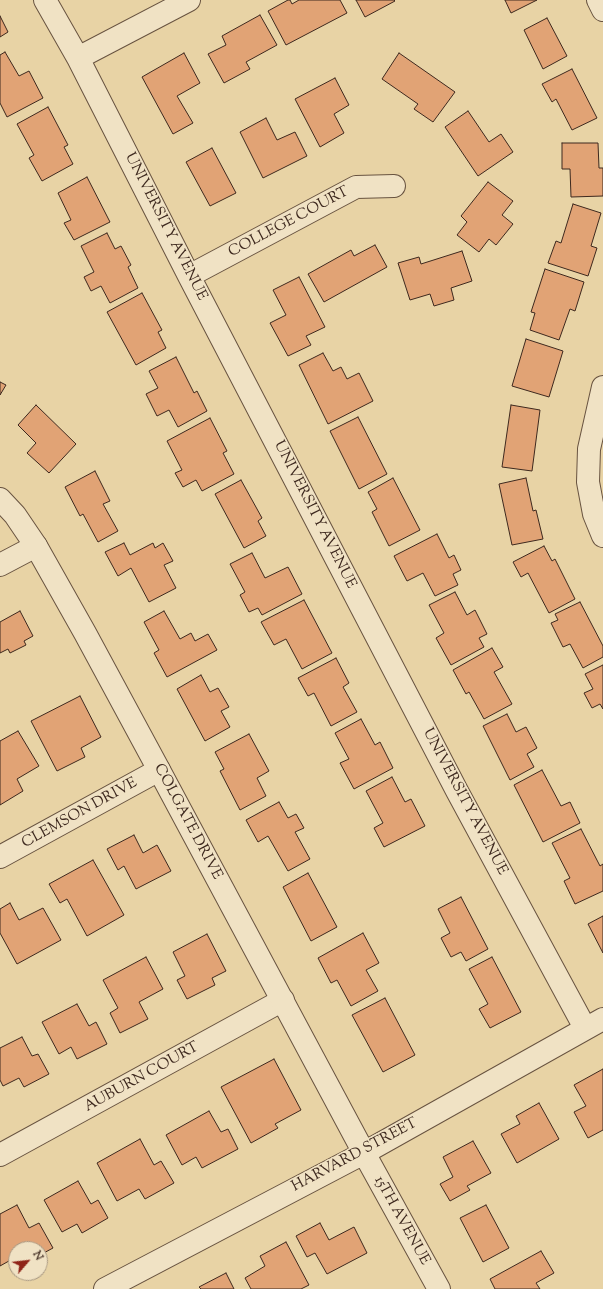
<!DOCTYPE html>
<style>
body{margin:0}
#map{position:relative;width:603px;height:1289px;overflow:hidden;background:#e8d3a5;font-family:"Sorts Mill Goudy",serif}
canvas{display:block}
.north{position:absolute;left:8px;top:1241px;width:40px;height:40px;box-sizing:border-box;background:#f0e2c4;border:1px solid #a89882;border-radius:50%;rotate:62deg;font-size:11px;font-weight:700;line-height:16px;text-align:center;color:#3d281e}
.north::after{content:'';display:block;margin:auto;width:14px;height:18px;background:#8f2418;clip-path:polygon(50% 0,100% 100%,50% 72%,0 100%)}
</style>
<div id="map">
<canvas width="603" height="1289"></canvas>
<div class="north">N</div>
</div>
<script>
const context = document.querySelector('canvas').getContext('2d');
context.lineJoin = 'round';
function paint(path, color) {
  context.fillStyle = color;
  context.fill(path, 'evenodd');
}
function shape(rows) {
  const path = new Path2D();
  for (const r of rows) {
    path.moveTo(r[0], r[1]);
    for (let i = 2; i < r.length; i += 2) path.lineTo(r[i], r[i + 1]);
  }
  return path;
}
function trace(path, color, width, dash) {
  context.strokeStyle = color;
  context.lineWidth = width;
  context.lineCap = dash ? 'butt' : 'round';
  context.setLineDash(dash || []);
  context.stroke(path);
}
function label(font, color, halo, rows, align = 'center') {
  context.font = font + ' "Sorts Mill Goudy",serif';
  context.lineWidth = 3;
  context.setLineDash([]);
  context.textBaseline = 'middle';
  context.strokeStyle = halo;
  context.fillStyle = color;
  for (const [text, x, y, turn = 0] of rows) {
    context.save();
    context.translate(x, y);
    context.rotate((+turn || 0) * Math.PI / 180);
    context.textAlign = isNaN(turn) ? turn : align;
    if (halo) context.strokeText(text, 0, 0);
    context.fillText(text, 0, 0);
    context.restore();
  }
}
const building = shape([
 [288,0,290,0,292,4,299,0,340,0,347,13,286,45,268,11,288,0],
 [356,0,394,0,395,1,365,17,356,0],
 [505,0,537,0,511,13,505,0],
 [260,15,277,45,246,62,250,69,224,83,208,54,226,45,222,36,260,15],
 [0,16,8,32,0,37,0,16],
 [547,18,567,56,543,69,524,30,547,18],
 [5,52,19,76,29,71,43,98,7,117,0,103,0,55,5,52],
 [184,53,200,83,177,96,193,123,173,134,142,77,184,53],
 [399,53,455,92,433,122,414,109,418,104,382,79,399,53],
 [572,69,597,118,572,130,556,99,552,102,542,84,572,69],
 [335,78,349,105,334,114,344,133,320,147,295,99,335,78],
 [48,107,68,145,64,147,73,164,42,181,29,158,34,155,17,124,48,107],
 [468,111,489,142,501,134,513,152,478,176,445,127,468,111],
 [266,118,277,140,295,132,307,156,263,178,240,132,266,118],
 [562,143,598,143,599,168,603,168,603,196,571,197,570,169,562,169,562,143],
 [212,148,236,193,210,206,186,162,212,148],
 [87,177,110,222,74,240,64,223,71,220,58,193,87,177],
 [488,182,513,201,502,215,513,224,496,245,489,239,479,252,457,235,467,222,461,216,488,182],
 [573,204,601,213,591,246,597,248,588,276,548,263,556,241,561,243,573,204],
 [107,233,115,249,121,246,131,265,128,267,138,288,110,303,101,286,91,291,84,277,94,272,81,246,107,233],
 [375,245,387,267,324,302,308,274,351,250,354,256,375,245],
 [462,251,472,281,451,288,454,300,434,306,430,294,410,300,398,263,419,257,421,264,462,251],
 [545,269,584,282,575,311,570,309,559,340,530,330,535,313,531,312,545,269],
 [299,277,325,327,306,336,311,345,288,356,270,323,286,315,273,290,299,277],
 [142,293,162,330,158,332,166,348,136,365,107,312,142,293],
 [526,339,563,351,549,397,512,386,526,339],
 [323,353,333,371,341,367,347,379,359,373,373,401,328,424,299,365,323,353],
 [176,357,194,393,197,391,207,411,178,427,169,410,157,416,146,394,158,388,149,371,176,357],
 [0,382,6,385,0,395,0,382],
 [36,405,76,444,49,473,27,453,36,443,18,425,36,405],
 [511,405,540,410,532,471,502,467,511,405],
 [358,417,387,474,359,489,330,431,358,417],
 [210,418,227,451,223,453,234,474,202,491,196,480,183,487,175,473,182,470,167,441,210,418],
 [95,471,110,501,103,504,118,531,98,542,83,514,80,516,65,487,95,471],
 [393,478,420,530,389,546,372,512,377,509,368,492,393,478],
 [526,478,533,511,536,510,543,539,512,545,499,484,526,478],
 [241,480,262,518,258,521,266,536,244,548,215,494,241,480],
 [437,534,449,558,454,555,461,570,453,574,458,585,435,596,423,573,407,581,394,556,437,534],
 [124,543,130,555,153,543,155,548,163,543,173,561,164,565,176,588,149,602,131,568,118,576,105,552,124,543],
 [544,546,552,561,555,559,575,599,549,613,528,573,521,577,513,562,544,546],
 [252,553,265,578,288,567,302,594,262,615,258,608,249,612,240,595,245,592,230,564,252,553],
 [455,592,467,615,475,610,487,634,479,638,484,647,451,665,436,638,444,633,429,605,455,592],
 [304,600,332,653,302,669,286,639,274,645,261,622,304,600],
 [580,602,603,646,603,657,583,668,570,644,563,647,551,623,558,620,555,614,580,602],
 [20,611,33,636,24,641,26,645,10,653,8,649,0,653,0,622,20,611],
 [164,611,180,639,191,633,195,641,208,634,217,650,167,677,154,653,159,650,144,622,164,611],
 [492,648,503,667,494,672,512,704,484,719,469,692,466,694,453,670,492,648],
 [336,658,349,683,343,687,357,712,331,726,314,693,308,696,298,678,336,658],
 [603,665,603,709,600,704,592,708,584,693,593,689,585,674,603,665],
 [201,675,210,692,218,688,229,707,221,711,230,727,205,741,177,689,201,675],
 [80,696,101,737,81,748,85,757,57,771,31,721,80,696],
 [507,714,516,732,526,727,537,748,527,754,534,767,510,780,483,726,507,714],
 [361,719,375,745,380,742,393,768,354,789,340,763,349,759,335,733,361,719],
 [18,731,39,766,17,779,23,791,0,805,0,741,18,731],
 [249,734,269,771,257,778,266,796,240,810,220,771,224,769,215,752,249,734],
 [542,770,561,806,570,802,580,823,543,842,514,785,542,770],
 [392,777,405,802,411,799,425,826,384,847,374,828,383,823,366,791,392,777],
 [279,802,288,818,296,814,304,828,295,832,310,859,288,871,268,836,258,842,246,820,279,802],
 [581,829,600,866,603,864,603,891,575,904,564,881,570,878,552,843,581,829],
 [134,835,143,853,157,845,171,871,136,889,124,866,118,870,107,849,134,835],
 [93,860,124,915,87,936,67,899,60,903,49,884,93,860],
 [308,873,337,927,311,941,283,887,308,873],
 [461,897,488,949,466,961,461,952,451,957,441,938,450,933,438,909,461,897],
 [10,903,19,920,43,908,61,940,17,964,0,933,0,909,10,903],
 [603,916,603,953,588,924,603,916],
 [363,933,379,963,366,970,378,991,351,1006,337,980,331,983,318,958,363,933],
 [207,934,226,971,212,978,215,985,187,999,177,980,185,976,173,952,207,934],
 [146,957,163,989,139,1002,148,1019,120,1033,110,1013,118,1008,103,980,146,957],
 [492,957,521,1012,490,1028,479,1009,488,1004,469,969,492,957],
 [385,998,415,1055,383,1072,352,1015,385,998],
 [77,1004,89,1026,96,1022,107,1044,77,1059,71,1047,59,1054,42,1022,77,1004],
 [22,1037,32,1056,38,1054,49,1074,24,1087,19,1078,3,1086,0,1080,0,1048,22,1037],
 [274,1059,301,1110,275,1124,278,1128,251,1143,221,1087,274,1059],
 [603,1069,603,1130,588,1138,574,1112,586,1106,574,1085,603,1069],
 [539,1103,559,1139,517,1163,501,1134,520,1124,516,1116,539,1103],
 [209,1111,221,1132,228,1129,238,1149,202,1168,196,1157,182,1165,166,1135,209,1111],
 [140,1139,154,1165,161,1161,174,1183,145,1199,139,1189,117,1201,97,1163,140,1139],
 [473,1141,491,1173,467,1186,470,1190,450,1201,440,1184,453,1177,443,1157,473,1141],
 [78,1181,91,1204,98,1200,108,1218,82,1233,77,1224,62,1232,44,1200,78,1181],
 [17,1205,29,1228,39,1223,53,1248,40,1255,40,1249,16,1249,16,1257,0,1266,0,1214,17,1205],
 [486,1205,509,1248,483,1262,460,1218,486,1205],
 [320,1223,329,1240,354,1227,367,1253,327,1274,315,1253,307,1257,296,1236,320,1223],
 [286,1242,309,1285,301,1289,251,1289,245,1278,265,1266,260,1256,286,1242],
 [541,1251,554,1273,536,1283,540,1289,495,1289,490,1279,541,1251],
 [226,1273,234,1289,201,1289,199,1287,226,1273]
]);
paint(building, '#e1a375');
trace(building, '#3d281e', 1);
const minor = shape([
 [45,0,78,58,189,276,457,791,585,1028],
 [598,0,603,10],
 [78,58,189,0],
 [189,276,356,187,394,186],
 [603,387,589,449,588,482,594,514,603,536],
 [0,565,36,546],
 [0,857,159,770],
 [0,1155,283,1000]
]);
const tertiary = shape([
 [0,499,15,515,36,546,85,633,159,770,364,1153,439,1289],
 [105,1289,364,1153,603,1019]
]);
trace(minor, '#685340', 24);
trace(tertiary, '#685340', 24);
trace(minor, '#f0e2c4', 22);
trace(tertiary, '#f0e2c4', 22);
label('15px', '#3d281e', '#f0e2c4', [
 ["COLLEGE COURT",289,223,-28],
 ["UNIVERSITY AVENUE",165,227,63],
 ["UNIVERSITY AVENUE",314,515,63],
 ["UNIVERSITY AVENUE",464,802,62],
 ["CLEMSON DRIVE",80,814,-29],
 ["COLGATE DRIVE",187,822,62],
 ["AUBURN COURT",142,1078,-29],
 ["HARVARD STREET",355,1156,-28],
 ["15TH AVENUE",401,1221,61]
]);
</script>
